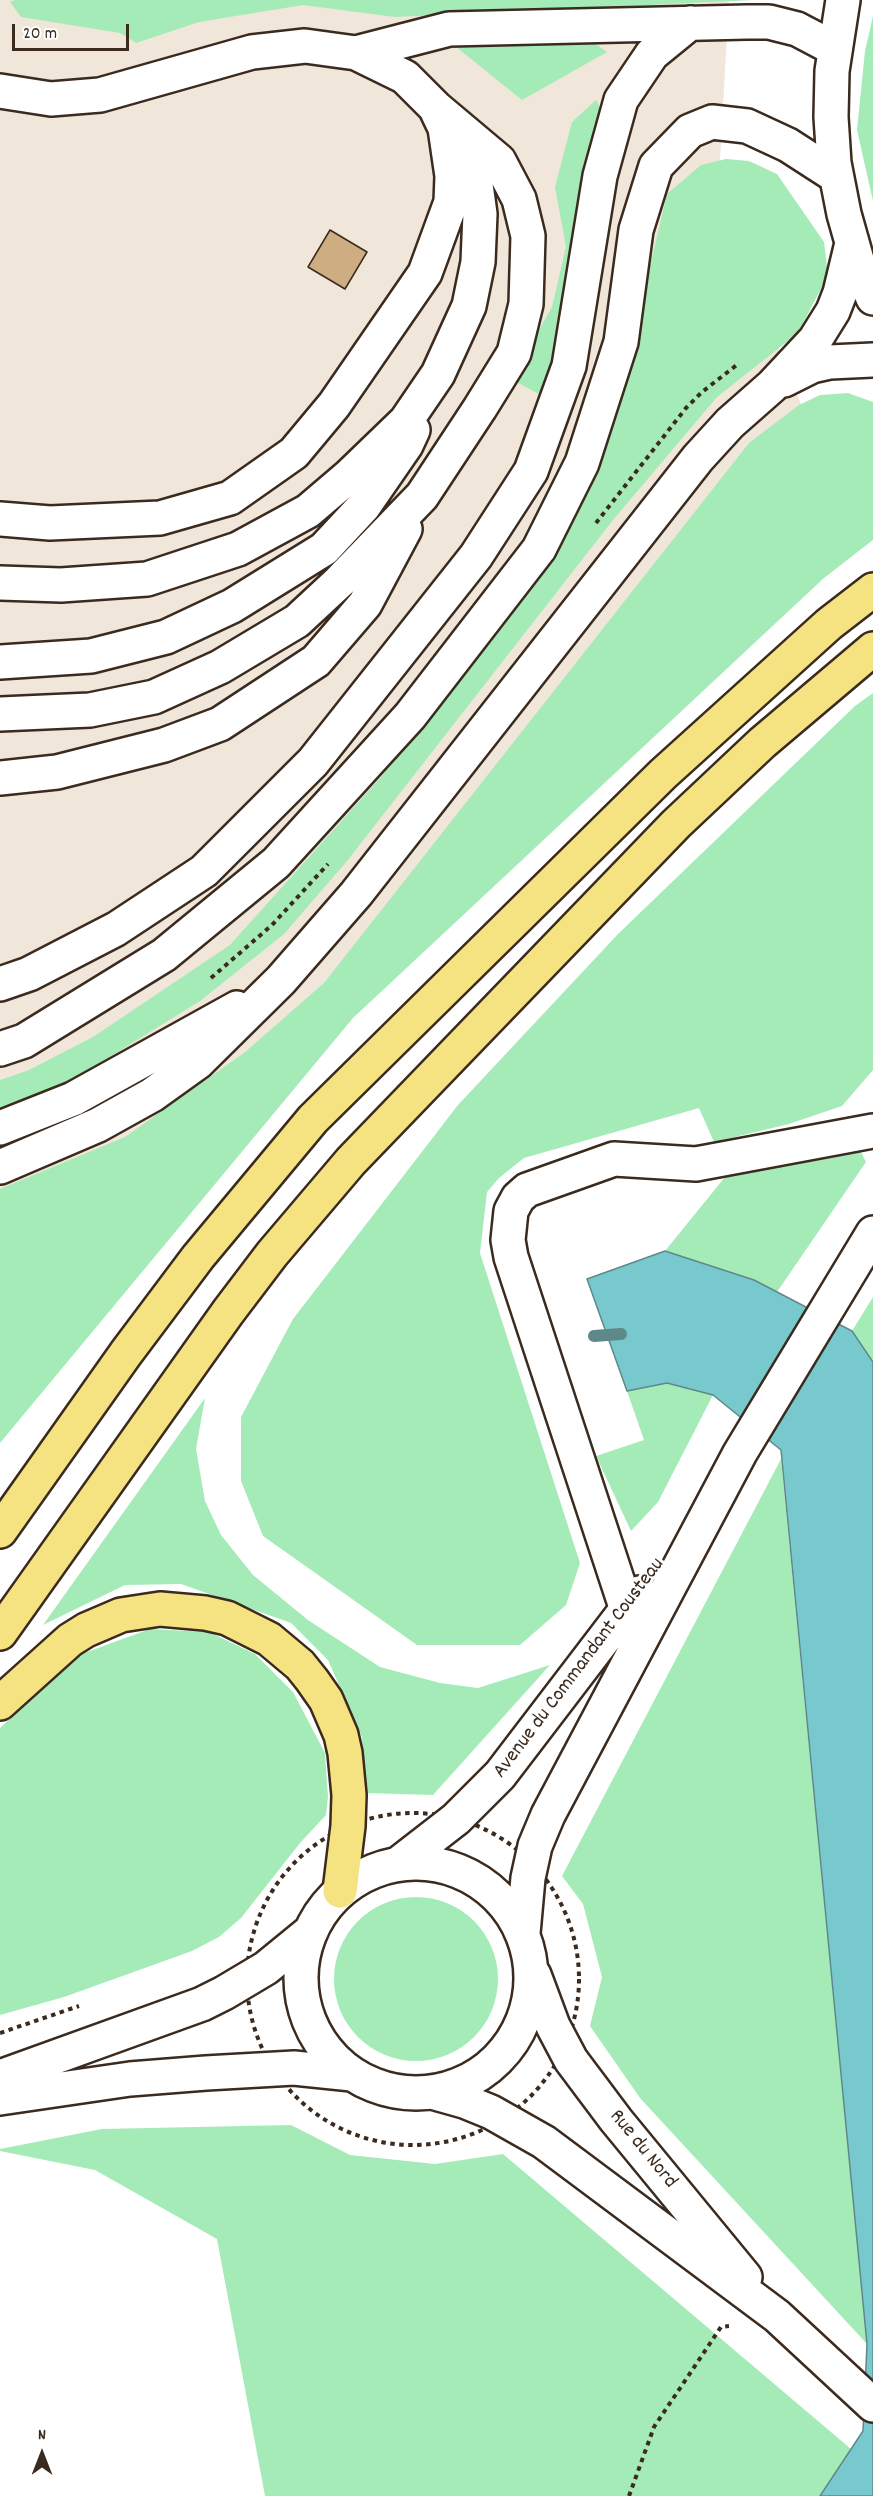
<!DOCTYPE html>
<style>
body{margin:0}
#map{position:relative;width:873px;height:2496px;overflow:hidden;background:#fff;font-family:Dekko,sans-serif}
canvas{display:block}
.north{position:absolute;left:12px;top:2424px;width:60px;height:60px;-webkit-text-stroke:4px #fff;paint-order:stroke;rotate:0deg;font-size:16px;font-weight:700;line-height:24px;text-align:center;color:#3b2a1e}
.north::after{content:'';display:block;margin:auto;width:21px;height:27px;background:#3b2a1e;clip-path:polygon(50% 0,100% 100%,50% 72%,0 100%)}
.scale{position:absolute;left:12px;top:24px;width:117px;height:27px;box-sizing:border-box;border:3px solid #3b2a1e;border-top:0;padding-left:8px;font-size:18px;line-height:21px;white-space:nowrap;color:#3b2a1e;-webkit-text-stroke:4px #fff;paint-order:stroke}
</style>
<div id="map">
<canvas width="873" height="2496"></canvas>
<div class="north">N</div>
<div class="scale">20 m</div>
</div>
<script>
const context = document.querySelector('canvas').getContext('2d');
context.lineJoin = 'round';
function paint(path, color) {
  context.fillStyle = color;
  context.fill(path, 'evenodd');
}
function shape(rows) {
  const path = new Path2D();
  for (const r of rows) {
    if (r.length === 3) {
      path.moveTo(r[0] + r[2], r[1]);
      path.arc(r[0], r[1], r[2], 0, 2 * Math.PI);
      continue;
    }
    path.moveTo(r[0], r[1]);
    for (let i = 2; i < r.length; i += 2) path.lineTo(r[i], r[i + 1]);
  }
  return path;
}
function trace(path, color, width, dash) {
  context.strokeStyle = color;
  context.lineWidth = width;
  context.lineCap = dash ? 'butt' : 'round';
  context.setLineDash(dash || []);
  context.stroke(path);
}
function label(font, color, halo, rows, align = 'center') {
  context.font = font + ' Dekko,sans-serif';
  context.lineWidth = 6;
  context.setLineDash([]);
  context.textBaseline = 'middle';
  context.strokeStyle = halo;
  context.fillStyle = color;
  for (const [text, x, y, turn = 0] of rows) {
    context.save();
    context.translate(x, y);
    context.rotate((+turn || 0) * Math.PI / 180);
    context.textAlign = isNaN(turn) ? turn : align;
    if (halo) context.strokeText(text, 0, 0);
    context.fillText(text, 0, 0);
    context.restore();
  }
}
paint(shape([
 [0,0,729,0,718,194,830,478,312,1048,0,1420]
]), '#f0e6d9');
paint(shape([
 [15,0,753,0,395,17,303,5,199,22,136,43,120,33,21,17,10,2],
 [873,16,873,201,857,130,865,51],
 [590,40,607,52,522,100,450,42],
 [596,100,603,113,548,399,511,379,552,307,566,247,555,187,572,122],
 [726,159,749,161,777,174,824,242,828,275,798,333,717,397,613,520,347,861,284,934,200,1001,82,1074,0,1111,0,1080,29,1070,93,1037,230,945,381,777,535,579,625,372,667,194,701,165],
 [848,393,873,402,873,540,824,578,353,1018,0,1443,0,1189,125,1137,244,1053,324,983,749,443,799,405,820,395],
 [873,693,873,1070,842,1106,789,1124,714,1142,699,1108,524,1158,499,1178,487,1192,480,1253,580,1563,566,1605,520,1645,417,1645,263,1536,241,1481,241,1417,293,1319,458,1105,618,934,855,706],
 [858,1146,866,1162,777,1292,754,1280,665,1251,725,1177],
 [873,1297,873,1362,852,1331],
 [667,1383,713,1395,658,1502,631,1531,596,1456,644,1440,627,1391],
 [205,1398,196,1449,205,1501,221,1535,253,1575,308,1620,380,1667,440,1683,478,1688,550,1665,433,1795,366,1793,362,1737,328,1660,291,1623,181,1584,125,1585,43,1625],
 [781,1459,867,2344,640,2098,590,2026,602,1977,583,1904,562,1876],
 [150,1629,209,1632,255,1654,293,1692,325,1753,328,1797,326,1815,300,1843,241,1918,219,1937,192,1951,64,1997,0,2015,0,1728,76,1656],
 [416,1979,82],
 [291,2125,350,2155,435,2164,503,2154,851,2449,820,2496,265,2496,217,2239,95,2170,0,2151,0,2149,102,2129]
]), '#a5ebb8');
const water = shape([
 [665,1251,754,1280,852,1331,873,1362,873,2496,820,2496,863,2431,867,2344,781,1450,713,1395,667,1383,627,1391,587,1279,665,1251]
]);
paint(water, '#77c9ce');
trace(water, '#5f8988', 1.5);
trace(shape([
 [594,1336,621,1334]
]), '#5f8988', 12);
const building = shape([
 [330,230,367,252,345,289,308,267,330,230]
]);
paint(building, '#cdad81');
trace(building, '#3b2a1e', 1.5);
const minor = shape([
 [843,0,832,71,831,117,834,163,844,214,857,260,873,298],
 [356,53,449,29,747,22,769,22,797,29,835,49],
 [0,91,51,99,100,95,252,52,305,46,356,53,405,77,435,107,445,128,452,176,451,202,425,273,334,405,294,453,230,498,160,518,50,523,0,519],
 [784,380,812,366,830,362,873,360],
 [0,583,61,585,147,579,238,549,308,511,349,476,406,421,438,374,469,306,478,262,480,214,472,155,460,139],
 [0,662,91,656,166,637,232,606,324,549,364,506,406,445,413,430],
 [0,714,90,710,154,697,220,667,297,621,339,582,422,496,480,408,514,353,526,304,528,236,519,199,499,161,436,108],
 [0,778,57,772,164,745,220,724,316,661,365,604,405,529],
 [0,984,29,974,116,929,204,871,313,762,476,556,531,471,569,366,600,176,621,100,652,54,690,23],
 [0,1049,24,1041,164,955,276,863,410,716,539,549,582,463,621,342,636,230,656,166,690,131,712,122,747,126,788,145,836,176],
 [0,1128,73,1099,237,1008],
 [0,1167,98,1125,152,1095,198,1062,281,980,356,894,698,458,730,423,772,386,815,340,833,311,840,293,852,243],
 [627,1610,511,1257,508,1240,511,1211,518,1198,527,1190,614,1159,696,1164,873,1131],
 [416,1978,115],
 [398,1864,456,1819,500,1775,639,1593],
 [523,1933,528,1878,535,1846,548,1815,740,1453,873,1233],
 [534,1975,553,2026,571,2060,616,2120,745,2277],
 [0,2077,202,2004,224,1993,266,1968,310,1932],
 [432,2092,464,2101,491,2112,544,2142,777,2316,873,2405],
 [0,2098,130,2079,206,2073,294,2068,352,2074]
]);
const highway = shape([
 [0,1531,126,1353,198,1257,313,1119,663,774,829,624,873,590],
 [0,1633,228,1312,272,1254,351,1161,676,824,762,743,873,649],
 [0,1703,70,1640,86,1630,121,1615,160,1609,205,1613,227,1618,269,1639,300,1665,312,1680,326,1700,341,1735,345,1753,349,1795,348,1826,340,1891]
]);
trace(minor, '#3b2a1e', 38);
trace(highway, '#3b2a1e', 38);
trace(shape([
 [596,523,686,408,702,392,738,364],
 [211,978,272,925,328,864],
 [413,1979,166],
 [0,2033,79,2006],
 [629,2496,654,2427,721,2327,729,2326]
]), '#3b2a1e', 4, [4.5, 4.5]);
trace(minor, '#fff', 33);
trace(highway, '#f5e382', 33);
label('21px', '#3b2a1e', '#fff', [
 ["Avenue du Commandant Cousteau",580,1669,-53],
 ["Rue du Nord",642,2150,51]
]);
</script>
